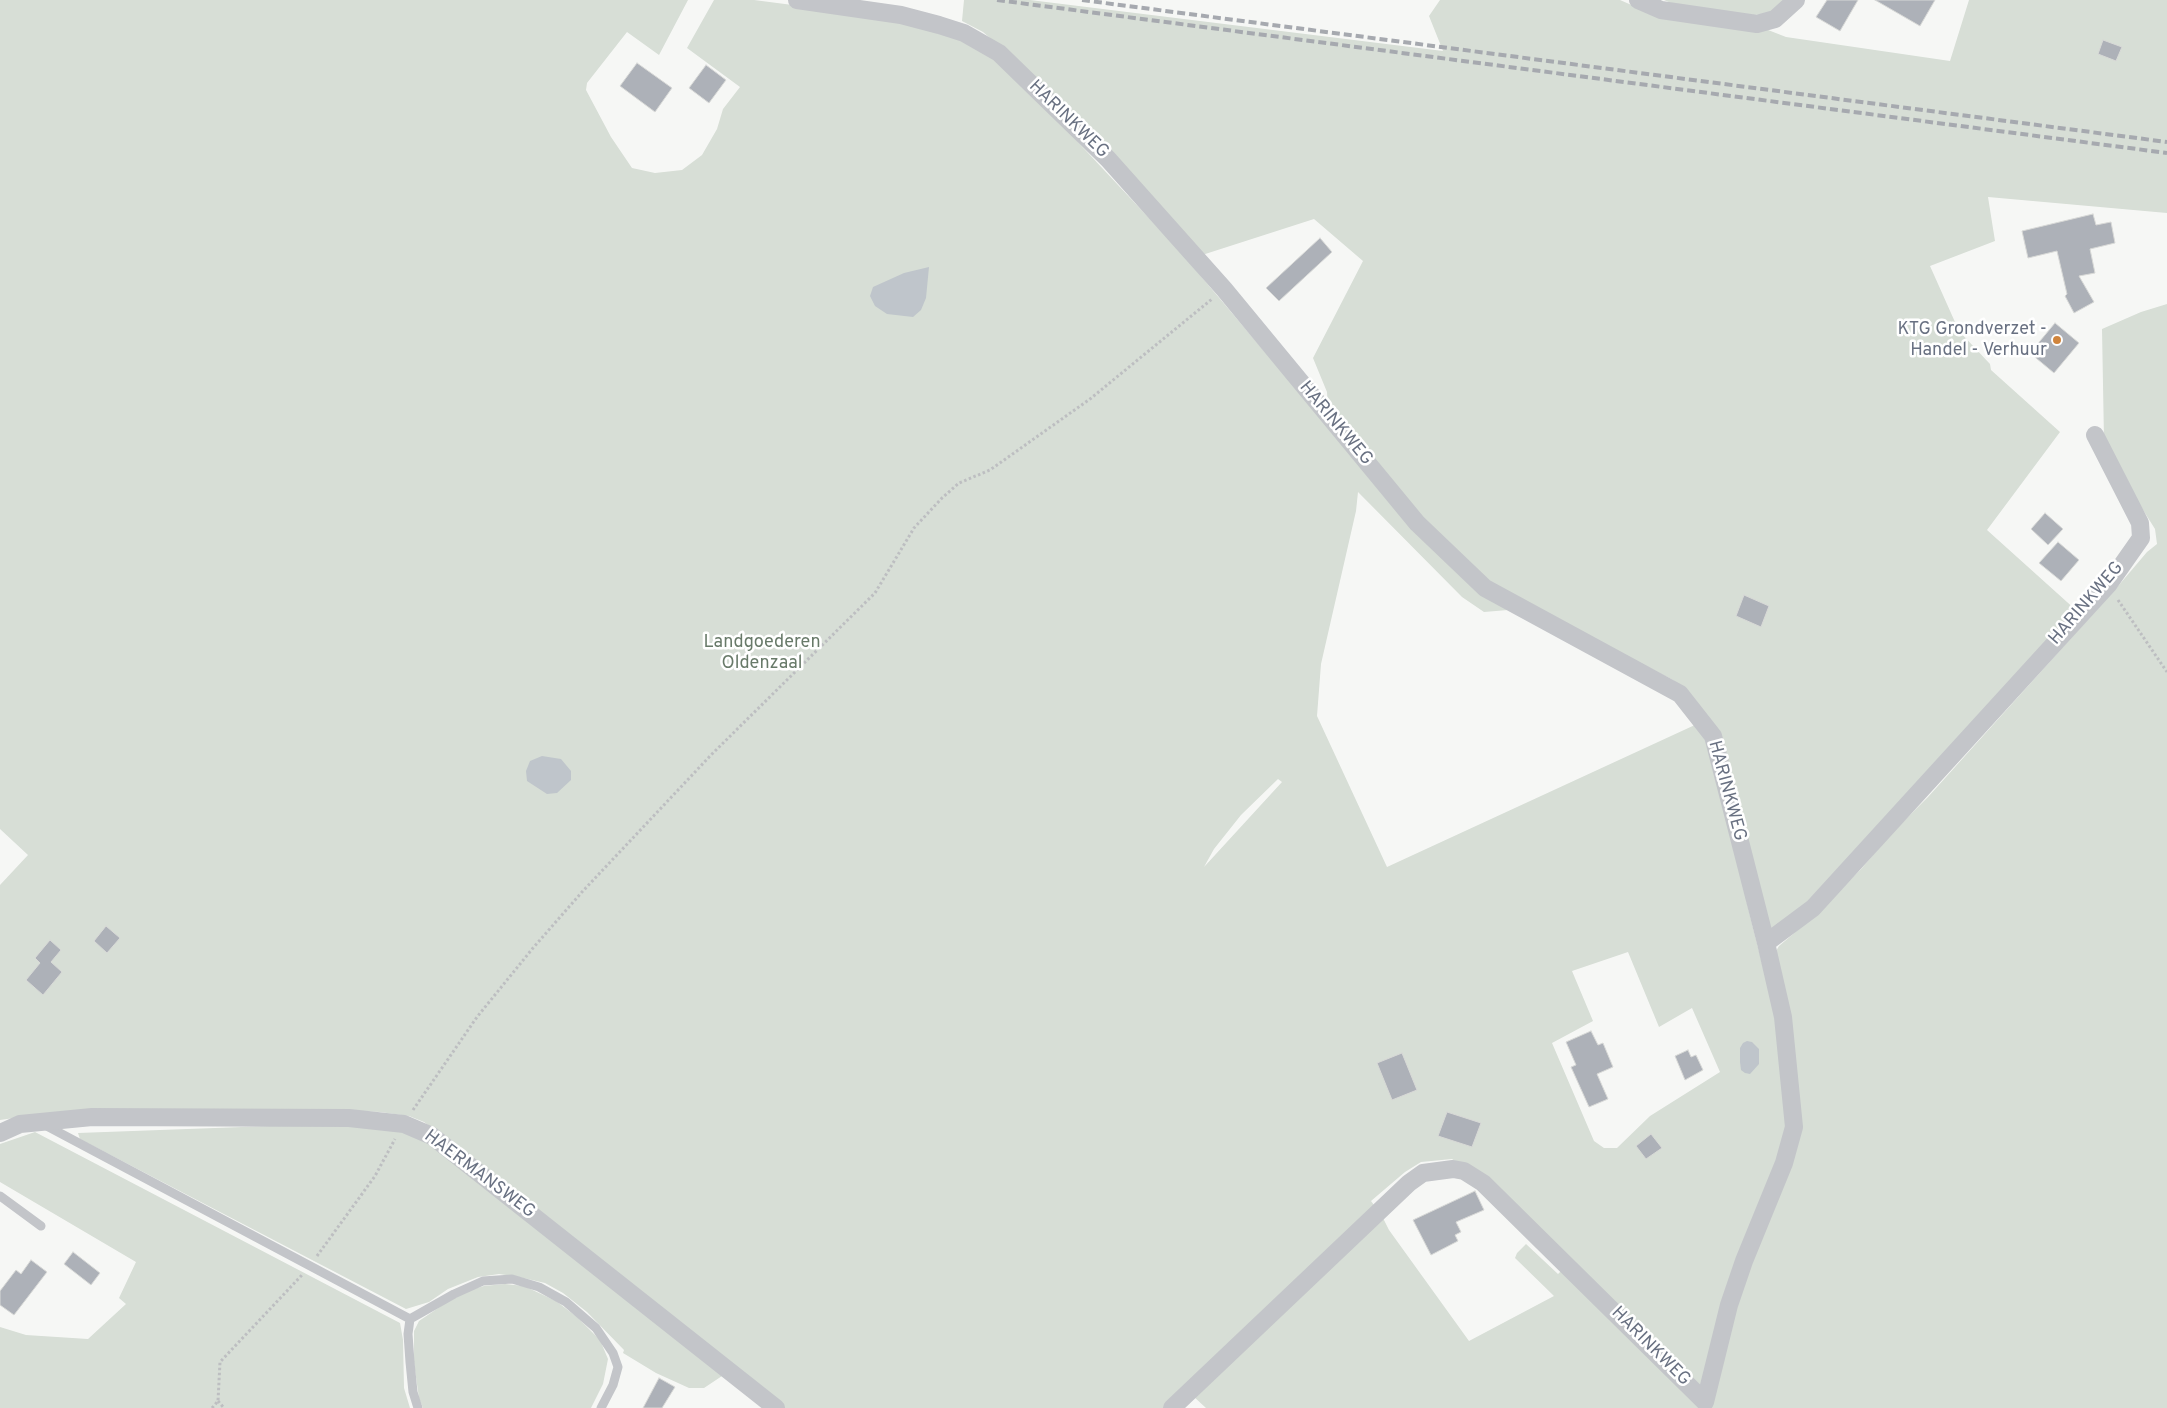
<!DOCTYPE html>
<style>
body{margin:0}
canvas{display:block;background:#f6f7f5}
</style>
<canvas width="2167" height="1408"></canvas>
<script>
const context = document.querySelector('canvas').getContext('2d');
context.lineJoin = 'round';
function paint(path, color) {
  context.fillStyle = color;
  context.fill(path, 'evenodd');
}
function shape(rows) {
  const path = new Path2D();
  for (const r of rows) {
    path.moveTo(r[0], r[1]);
    for (let i = 2; i < r.length; i += 2) path.lineTo(r[i], r[i + 1]);
  }
  return path;
}
function trace(path, color, width, dash) {
  context.strokeStyle = color;
  context.lineWidth = width;
  context.lineCap = dash ? 'butt' : 'round';
  context.setLineDash(dash || []);
  context.stroke(path);
}
function label(font, color, halo, rows, align = 'center') {
  context.font = font + ' Overpass,sans-serif';
  context.lineWidth = 5;
  context.setLineDash([]);
  context.textBaseline = 'middle';
  context.strokeStyle = halo;
  context.fillStyle = color;
  for (const [text, x, y, turn = 0] of rows) {
    context.save();
    context.translate(x, y);
    context.rotate((+turn || 0) * Math.PI / 180);
    context.textAlign = isNaN(turn) ? turn : align;
    if (halo) context.strokeText(text, 0, 0);
    context.fillText(text, 0, 0);
    context.restore();
  }
}
paint(shape([
 [0,0,688,0,659,55,627,32,587,83,586,90,611,137,632,168,655,173,682,170,702,155,717,129,723,109,740,87,687,48,714,0,754,0,916,21,971,41,1016,76,1177,248,1308,403,1470,585,1508,610,1484,612,1462,597,1358,492,1356,511,1321,664,1317,716,1387,867,1697,724,1704,734,1725,797,1748,908,1776,1018,1786,1096,1785,1136,1736,1299,1795,1155,1776,951,1779,946,1819,912,1862,868,1891,834,1928,797,2119,585,2147,552,2157,544,2155,529,2108,454,2104,440,2102,329,2141,312,2167,304,2167,1408,1206,1408,1193,1396,1165,1408,782,1408,424,1122,409,1116,380,1112,341,1110,14,1118,0,1120,0,885,28,855,0,829],
 [1278,779,1282,782,1204,867,1214,849,1241,815],
 [1628,952,1659,1027,1692,1008,1720,1072,1650,1116,1617,1148,1604,1148,1594,1141,1552,1043,1593,1021,1572,971],
 [1452,1159,1487,1184,1570,1262,1558,1274,1526,1244,1517,1253,1515,1258,1554,1296,1469,1341,1389,1230,1382,1216,1371,1201,1405,1172,1421,1162],
 [964,0,1030,0,1443,51,1429,16,1440,0,1620,0,1643,10,1763,28,1786,37,1950,61,1969,0,2167,0,2167,213,1988,197,1995,241,1930,266,1959,331,1990,364,1991,370,2060,432,1987,530,2077,611,1810,902,1769,930,1727,757,1685,689,1673,680,1517,599,1487,580,1427,525,1328,408,1327,392,1313,358,1363,261,1314,219,1199,256,1019,63,983,32,962,21],
 [1664,0,1787,0,1767,14,1754,15,1676,5],
 [297,1125,351,1126,400,1131,429,1143,722,1376,704,1388,689,1388,656,1373,623,1353,624,1350,587,1312,563,1293,545,1283,519,1277,499,1274,478,1277,448,1289,429,1302,406,1309,80,1139,78,1133],
 [35,1132,400,1323,403,1340,404,1388,410,1408,0,1408,0,1327,26,1335,88,1339,126,1304,119,1298,136,1262,0,1182,0,1144],
 [505,1284,524,1286,556,1301,577,1317,600,1340,608,1359,603,1384,591,1408,423,1408,419,1398,414,1363,414,1331,419,1321,453,1298,467,1291,484,1286]
]), '#d7ded6');
paint(shape([
 [929,267,926,298,921,310,913,317,887,314,875,306,870,296,873,287,904,273],
 [542,756,561,759,571,771,571,780,557,793,547,794,527,781,526,771,530,761],
 [1747,1041,1752,1042,1759,1049,1759,1064,1750,1074,1745,1073,1741,1070,1740,1062,1740,1048,1743,1043]
]), '#bfc5cb');
const building = shape([
 [1827,0,1858,0,1840,31,1816,17,1827,0],
 [1875,0,1935,0,1920,26,1875,0],
 [2103,40,2122,47,2116,61,2098,54,2103,40],
 [637,63,672,88,655,112,620,86,637,63],
 [706,65,726,80,709,103,689,88,706,65],
 [2093,214,2096,225,2111,222,2115,243,2090,249,2095,273,2079,276,2094,302,2074,313,2065,296,2067,294,2057,251,2028,258,2022,231,2093,214],
 [1320,238,1332,252,1279,301,1266,288,1320,238],
 [2055,323,2079,343,2054,373,2030,353,2055,323],
 [2045,513,2063,529,2048,545,2031,529,2045,513],
 [2058,542,2079,560,2061,581,2039,563,2058,542],
 [1744,595,1769,606,1761,627,1736,616,1744,595],
 [106,926,120,938,107,953,94,941,106,926],
 [50,940,61,950,51,962,62,972,43,995,26,980,40,963,35,958,50,940],
 [1591,1031,1598,1045,1603,1043,1613,1067,1597,1074,1608,1099,1589,1107,1571,1067,1576,1065,1566,1042,1591,1031],
 [1688,1050,1691,1057,1696,1055,1703,1070,1685,1080,1675,1056,1688,1050],
 [1402,1053,1417,1090,1392,1100,1377,1063,1402,1053],
 [1447,1112,1481,1123,1472,1147,1438,1136,1447,1112],
 [1651,1134,1662,1148,1646,1159,1636,1146,1651,1134],
 [1475,1191,1484,1210,1456,1222,1461,1232,1455,1235,1458,1241,1431,1255,1413,1220,1475,1191],
 [73,1252,100,1273,91,1285,64,1264,73,1252],
 [31,1260,47,1272,14,1315,0,1305,0,1291,16,1270,21,1274,31,1260],
 [659,1378,675,1387,662,1408,643,1408,659,1378]
]);
paint(building, '#adb1b8');
trace(building, '#d8d9d7', 1);
trace(shape([
 [2118,600,2167,672],
 [413,1110,477,1017,533,948,582,892,711,755,875,593,914,528,942,498,959,483,990,470,1090,399,1212,299],
 [317,1256,375,1176,395,1139],
 [218,1401,224,1408],
 [212,1408,218,1401,220,1362,302,1275]
]), '#bdbec1', 3, [2.5, 2.5]);
trace(shape([
 [43,1124,410,1319],
 [0,1196,41,1226],
 [410,1319,454,1294,483,1281,512,1279,539,1287,566,1302,596,1328,613,1353,618,1367,613,1385,601,1408],
 [410,1319,408,1334,410,1362,413,1392,418,1408]
]), '#c3c5c9', 9);
trace(shape([
 [797,0,901,15,939,25,964,33,999,53,1108,159,1224,289,1417,523,1485,588,1680,694,1713,736,1766,943,1783,1017,1794,1127,1784,1163,1744,1261,1729,1305,1705,1402],
 [1638,0,1661,10,1757,24,1775,19,1796,0],
 [1766,943,1813,908,2108,585,2141,538,2140,523,2095,435],
 [0,1133,20,1124,92,1117,349,1118,404,1124,432,1136,776,1408],
 [1172,1408,1409,1183,1423,1173,1453,1169,1464,1171,1483,1183,1705,1402]
]), '#c3c5c9', 18);
trace(shape([
 [997,0,2167,153],
 [1082,0,2167,142]
]), '#a6a9af', 4, [8, 4]);
for (const [x, y, r, color] of [
 [2057,340,5,"#d0843c"]
]) {
  const dot = new Path2D();
  dot.arc(x, y, r, 0, 2 * Math.PI);
  context.fillStyle = color;
  context.fill(dot);
  trace(dot, '#fff', 2);
}
label('18px', '#697182', '#fff', [
 ["HARINKWEG",1068,120,44],
 ["HARINKWEG",1335,424,50],
 ["HARINKWEG",2087,604,-49],
 ["HARINKWEG",1726,791,75],
 ["HAERMANSWEG",479,1175,37],
 ["HARINKWEG",1650,1347,45]
]);
label('18px', '#697182', '#fff', [
 ["KTG Grondverzet -",2047,330],
 ["Handel - Verhuur",2047,351]
], 'right');
label('18px', '#687a69', '#fff', [
 ["Landgoederen",762,643],
 ["Oldenzaal",762,664]
]);
</script>
